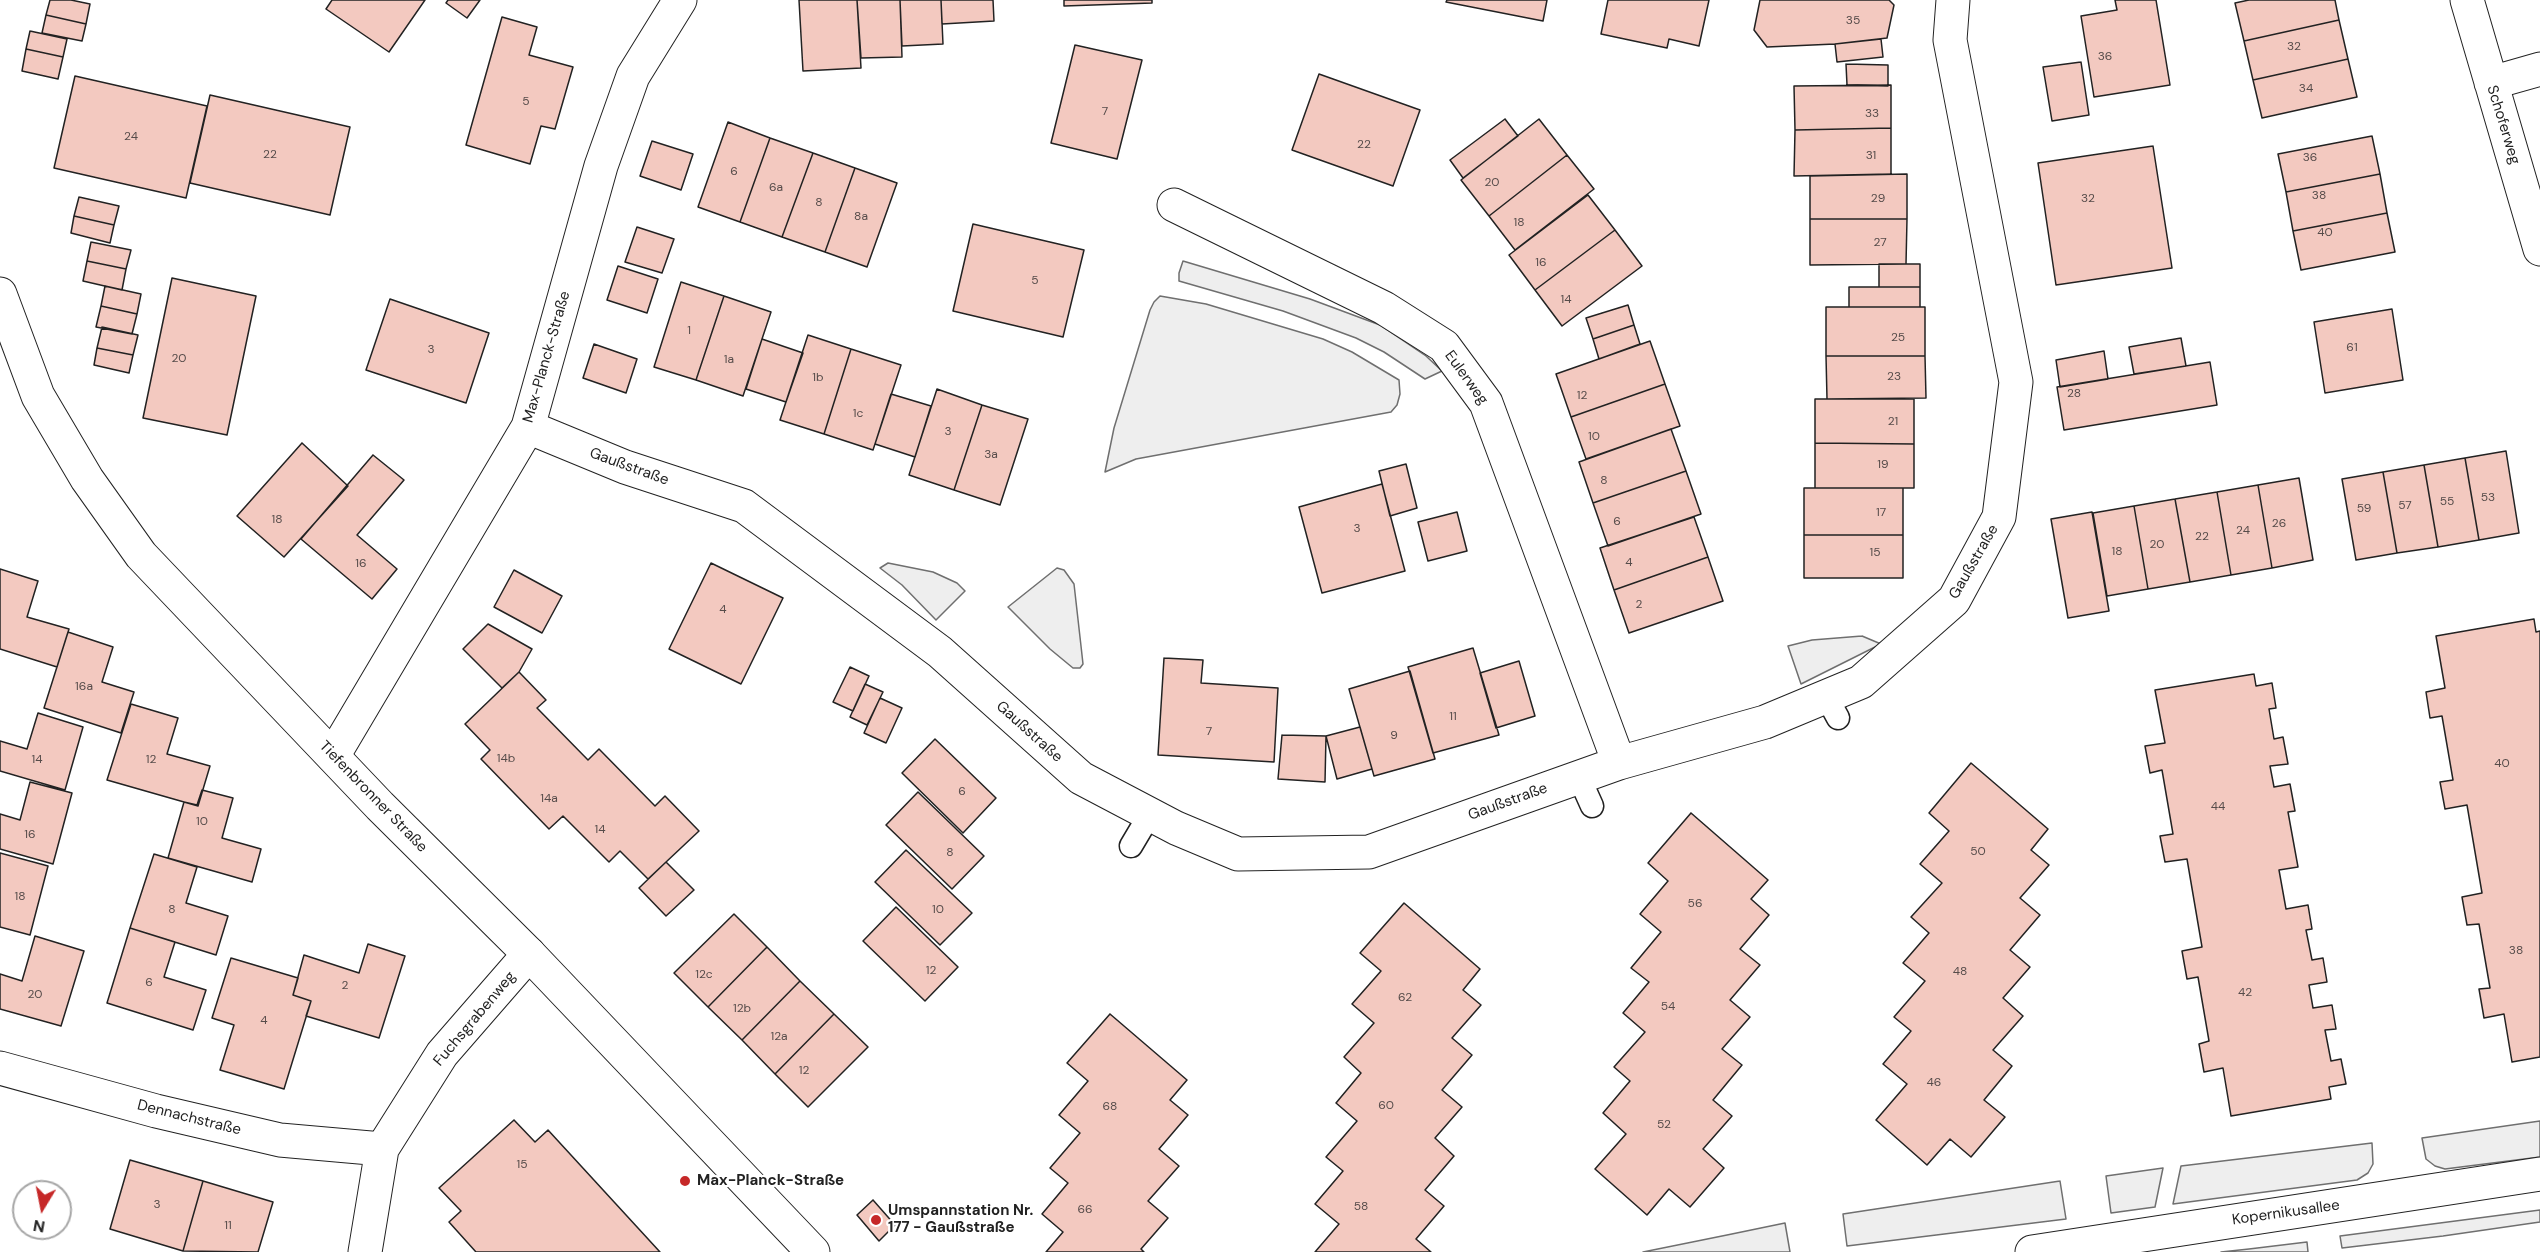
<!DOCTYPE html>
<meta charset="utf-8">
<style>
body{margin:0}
#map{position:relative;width:2540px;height:1252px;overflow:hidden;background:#fff;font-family:"DM Sans",sans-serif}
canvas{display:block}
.north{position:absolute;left:12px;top:1180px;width:60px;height:60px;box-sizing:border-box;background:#fff;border:2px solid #a7a7a7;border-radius:50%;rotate:190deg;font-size:16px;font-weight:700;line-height:24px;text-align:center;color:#222}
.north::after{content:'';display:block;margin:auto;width:21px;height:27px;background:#c62828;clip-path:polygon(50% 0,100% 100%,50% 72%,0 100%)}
</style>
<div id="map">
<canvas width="2540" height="1252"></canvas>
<div class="north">N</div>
</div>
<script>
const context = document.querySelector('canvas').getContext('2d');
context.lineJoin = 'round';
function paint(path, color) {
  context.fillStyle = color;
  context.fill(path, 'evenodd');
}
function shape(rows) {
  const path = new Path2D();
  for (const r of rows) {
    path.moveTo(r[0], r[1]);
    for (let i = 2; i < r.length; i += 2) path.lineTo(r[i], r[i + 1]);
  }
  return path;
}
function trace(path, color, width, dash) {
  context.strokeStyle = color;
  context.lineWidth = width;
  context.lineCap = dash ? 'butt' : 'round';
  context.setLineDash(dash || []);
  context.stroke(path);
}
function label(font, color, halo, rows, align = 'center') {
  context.font = font + ' "DM Sans",sans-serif';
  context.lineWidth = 4.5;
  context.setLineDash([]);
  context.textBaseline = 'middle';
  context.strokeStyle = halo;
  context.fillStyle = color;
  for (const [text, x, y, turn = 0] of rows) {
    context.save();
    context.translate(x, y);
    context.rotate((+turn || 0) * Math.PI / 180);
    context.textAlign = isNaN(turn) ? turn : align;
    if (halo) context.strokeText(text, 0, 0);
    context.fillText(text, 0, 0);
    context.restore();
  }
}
const green = shape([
 [1183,261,1310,299,1380,325,1426,356,1442,371,1425,379,1384,352,1356,338,1283,311,1179,281,1179,273,1183,261],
 [1160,296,1206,304,1323,339,1352,352,1399,380,1400,394,1397,405,1391,412,1136,459,1105,472,1114,428,1150,310,1154,302,1160,296],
 [888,563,933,572,957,583,965,591,936,620,902,585,880,568,888,563],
 [1057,568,1064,570,1074,584,1081,646,1083,664,1080,668,1073,668,1050,649,1008,607,1057,568],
 [1862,636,1881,644,1801,684,1788,646,1812,640,1862,636],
 [2540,1121,2540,1157,2445,1169,2435,1166,2426,1159,2422,1138,2540,1121],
 [2372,1143,2373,1164,2368,1173,2357,1180,2173,1204,2181,1166,2372,1143],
 [2163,1168,2155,1207,2111,1213,2106,1176,2163,1168],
 [2060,1181,2066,1219,1847,1246,1843,1214,2060,1181],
 [2540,1210,2540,1222,2443,1236,2342,1248,2340,1236,2540,1210],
 [1785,1223,1790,1252,1643,1252,1727,1235,1785,1223],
 [2307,1242,2308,1252,2221,1252,2249,1249,2307,1242]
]);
paint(green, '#eee');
trace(green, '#6f6f6f', 1.5);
const building = shape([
 [50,0,71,0,90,4,86,24,46,15,50,0],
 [332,0,425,0,389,52,326,9,332,0],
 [448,0,480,0,467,18,446,3,448,0],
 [799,0,857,0,861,68,803,71,799,0],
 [857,0,900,0,902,57,861,58,857,0],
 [900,0,941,0,943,44,902,46,900,0],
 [941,0,993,0,994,21,942,24,941,0],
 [1064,0,1152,0,1152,3,1064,6,1064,0],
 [1447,0,1547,0,1543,21,1446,2,1447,0],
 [1608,0,1709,0,1699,46,1669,39,1667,48,1601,34,1608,0],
 [1760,0,1889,0,1894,5,1887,38,1835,44,1767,47,1754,30,1760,0],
 [2115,0,2156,0,2170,85,2094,97,2081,16,2117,10,2115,0],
 [2249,0,2335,0,2339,20,2244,41,2235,3,2249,0],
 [46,15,86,24,82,41,42,33,46,15],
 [502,17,537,27,529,55,573,67,555,129,541,126,530,164,466,145,502,17],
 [2339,20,2348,59,2253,80,2244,41,2339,20],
 [30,31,67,39,63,57,26,49,30,31],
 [1881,39,1883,57,1837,62,1835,44,1881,39],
 [1075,45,1142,60,1117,159,1051,143,1075,45],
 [26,49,63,57,58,79,22,71,26,49],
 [2348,59,2357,97,2262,118,2253,80,2348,59],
 [2081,62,2089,115,2052,121,2043,67,2081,62],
 [1846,64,1888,65,1888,86,1847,85,1846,64],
 [1319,74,1420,110,1393,186,1292,150,1319,74],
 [75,76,207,106,186,198,54,168,75,76],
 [1891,85,1891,128,1795,130,1794,86,1891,85],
 [210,95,350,127,330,215,190,183,210,95],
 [1505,119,1518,136,1463,178,1450,160,1505,119],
 [1539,119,1567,155,1489,216,1461,180,1539,119],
 [728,122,770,138,740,222,698,207,728,122],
 [1891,128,1891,174,1794,176,1795,130,1891,128],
 [2372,136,2380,174,2286,192,2278,154,2372,136],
 [770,138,813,153,782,237,740,222,770,138],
 [652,141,693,154,681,190,640,176,652,141],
 [2153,146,2172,268,2056,285,2038,163,2153,146],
 [813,153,855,168,825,252,782,237,813,153],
 [1567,155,1594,189,1515,250,1489,216,1567,155],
 [855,168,897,183,867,267,825,252,855,168],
 [1907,174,1907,219,1810,219,1810,176,1907,174],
 [2380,174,2387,213,2293,231,2286,192,2380,174],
 [1588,195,1615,230,1535,290,1509,255,1588,195],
 [79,197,119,206,114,225,74,216,79,197],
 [2387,213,2395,252,2301,270,2293,231,2387,213],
 [74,216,114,225,110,243,71,233,74,216],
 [1810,219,1907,219,1906,264,1810,265,1810,219],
 [973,224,1084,250,1063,337,953,311,973,224],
 [637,227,674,239,662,273,625,262,637,227],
 [1615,230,1642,266,1562,326,1535,290,1615,230],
 [91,242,131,250,126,269,87,261,91,242],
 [87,261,126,269,122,290,83,281,87,261],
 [1879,264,1920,264,1920,287,1879,287,1879,264],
 [618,266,658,279,647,313,607,300,618,266],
 [172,278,256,296,227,435,143,418,172,278],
 [681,282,724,296,696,380,654,367,681,282],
 [105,286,141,294,137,314,101,306,105,286],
 [1849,287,1920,287,1920,307,1849,307,1849,287],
 [724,296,771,312,743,396,696,380,724,296],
 [390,299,489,333,466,403,366,370,390,299],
 [1628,305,1634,325,1593,339,1586,318,1628,305],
 [101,306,137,314,132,334,96,327,101,306],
 [1826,307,1925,307,1925,356,1826,356,1826,307],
 [2392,309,2403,380,2325,393,2314,322,2392,309],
 [1634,325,1640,344,1599,359,1593,339,1634,325],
 [102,327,138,335,133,355,97,348,102,327],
 [808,335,851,349,824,434,780,420,808,335],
 [2181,338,2186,366,2134,374,2129,347,2181,338],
 [762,339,803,353,786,402,746,389,762,339],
 [1650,341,1665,384,1571,417,1556,374,1650,341],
 [594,344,637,359,626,393,583,378,594,344],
 [97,348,133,355,129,373,94,365,97,348],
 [851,349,901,365,873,450,824,434,851,349],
 [2104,351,2108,379,2060,387,2056,360,2104,351],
 [1826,356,1925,356,1926,398,1827,399,1826,356],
 [2210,362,2217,405,2064,430,2057,387,2210,362],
 [1665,384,1680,426,1586,459,1571,417,1665,384],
 [937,389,982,405,954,490,909,475,937,389],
 [891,394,931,406,915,457,875,444,891,394],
 [1815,399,1914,399,1914,444,1815,443,1815,399],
 [982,405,1028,419,1000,505,954,490,982,405],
 [1671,429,1686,471,1593,503,1579,462,1671,429],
 [302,443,348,486,284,557,237,516,302,443],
 [1815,443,1914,444,1914,488,1815,488,1815,443],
 [2506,451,2519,533,2479,540,2465,458,2506,451],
 [373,455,404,480,357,535,397,569,372,599,301,539,373,455],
 [2465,458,2479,540,2438,547,2424,465,2465,458],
 [1406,464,1417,508,1390,516,1379,471,1406,464],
 [2424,465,2438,547,2397,553,2383,472,2424,465],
 [1686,471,1701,514,1608,546,1593,503,1686,471],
 [2383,472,2397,553,2356,560,2342,479,2383,472],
 [2299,478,2313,560,2272,568,2258,485,2299,478],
 [1382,484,1405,571,1322,593,1299,507,1382,484],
 [2258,485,2272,568,2231,575,2217,492,2258,485],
 [1804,488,1903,488,1903,535,1804,535,1804,488],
 [2217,492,2231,575,2190,582,2175,499,2217,492],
 [2175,499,2190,582,2148,589,2134,506,2175,499],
 [2134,506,2148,589,2107,596,2093,513,2134,506],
 [1457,512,1467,551,1428,561,1418,522,1457,512],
 [2092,512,2109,611,2068,618,2051,519,2092,512],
 [1694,517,1708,557,1614,590,1600,548,1694,517],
 [1804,535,1903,535,1903,578,1804,578,1804,535],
 [1708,557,1723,601,1629,633,1614,590,1708,557],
 [711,563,783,598,741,684,669,649,711,563],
 [0,569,38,581,27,617,69,629,57,667,0,649,0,569],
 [514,570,562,596,542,633,494,607,514,570],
 [2534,619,2536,632,2540,631,2540,1057,2512,1062,2504,1014,2484,1018,2479,989,2490,988,2479,924,2467,925,2462,897,2482,893,2467,805,2445,809,2440,782,2453,780,2442,716,2430,718,2426,692,2445,688,2436,636,2534,619],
 [488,624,532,649,519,672,502,688,463,649,488,624],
 [68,632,113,647,102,682,134,692,121,733,44,708,68,632],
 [1473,648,1499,735,1433,753,1408,667,1473,648],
 [1164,658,1203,660,1201,683,1278,688,1274,762,1158,755,1164,658],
 [1519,661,1535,716,1496,728,1480,673,1519,661],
 [850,667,869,676,853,711,833,702,850,667],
 [1410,671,1435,759,1374,776,1349,689,1410,671],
 [519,672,546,700,537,708,588,760,599,749,655,806,665,796,699,831,648,879,620,851,609,862,563,816,549,829,481,759,490,750,465,724,519,672],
 [2254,674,2256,686,2272,683,2276,708,2269,709,2274,739,2283,737,2288,764,2270,766,2274,787,2290,784,2295,811,2288,812,2298,867,2279,870,2286,909,2308,905,2312,929,2306,930,2312,960,2323,958,2327,982,2309,985,2313,1008,2332,1005,2336,1029,2325,1030,2331,1061,2341,1059,2346,1084,2329,1087,2331,1099,2231,1116,2223,1068,2204,1072,2199,1044,2209,1041,2198,977,2187,979,2182,951,2202,947,2187,859,2165,862,2160,836,2173,834,2162,770,2150,773,2145,746,2165,743,2155,690,2254,674],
 [865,684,883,692,867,725,850,717,865,684],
 [880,698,902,708,886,743,864,733,880,698],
 [131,704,178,718,167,754,210,766,198,806,107,780,131,704],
 [38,713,83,727,65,790,0,771,0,741,27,749,38,713],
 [1360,727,1372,769,1337,779,1326,736,1360,727],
 [1282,735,1326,736,1325,782,1278,779,1282,735],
 [935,739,996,798,963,833,902,773,935,739],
 [1971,763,2048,829,2031,850,2049,865,2020,898,2040,915,2010,950,2030,967,2003,998,2023,1016,1993,1050,2012,1066,1984,1100,2005,1117,1971,1157,1950,1139,1927,1165,1876,1120,1907,1084,1883,1064,1911,1031,1894,1017,1925,981,1903,963,1929,933,1911,917,1942,883,1920,864,1949,831,1929,813,1971,763],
 [30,782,72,793,53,864,0,849,0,814,20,820,30,782],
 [202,790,233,798,222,838,261,849,252,882,168,858,184,802,197,805,202,790],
 [918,792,984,856,952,889,886,825,918,792],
 [1691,813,1768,880,1751,899,1769,915,1740,949,1760,965,1730,1000,1750,1017,1722,1049,1742,1065,1713,1100,1732,1116,1703,1149,1724,1168,1690,1207,1669,1189,1647,1215,1595,1169,1626,1134,1603,1113,1630,1081,1614,1067,1645,1032,1623,1013,1649,982,1631,968,1661,932,1640,914,1668,881,1648,863,1691,813],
 [906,850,972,913,940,945,875,882,906,850],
 [0,853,48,866,30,935,0,927,0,853],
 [154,854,197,867,186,903,228,916,216,955,130,928,154,854],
 [666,862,694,890,666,916,639,888,666,862],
 [1404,903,1480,969,1463,990,1481,1005,1452,1038,1472,1055,1442,1090,1462,1107,1435,1138,1454,1156,1425,1190,1444,1206,1416,1239,1431,1252,1315,1252,1339,1224,1315,1204,1343,1171,1326,1157,1357,1121,1336,1103,1361,1073,1344,1057,1374,1023,1352,1004,1381,971,1360,953,1404,903],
 [896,907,958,967,925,1001,863,941,896,907],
 [734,914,767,947,708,1007,674,973,734,914],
 [130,928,175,942,164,977,206,990,193,1030,107,1003,130,928],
 [35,936,84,951,61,1026,0,1009,0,974,22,981,35,936],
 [368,944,405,956,379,1038,306,1016,311,1001,293,995,304,955,359,973,368,944],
 [767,947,800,981,742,1040,708,1007,767,947],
 [231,958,298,978,293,995,311,1001,284,1089,220,1070,234,1025,212,1018,231,958],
 [800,981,834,1014,775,1074,742,1040,800,981],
 [834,1014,868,1047,808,1107,775,1074,834,1014],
 [1110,1014,1187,1080,1170,1100,1188,1115,1159,1149,1179,1166,1148,1201,1168,1218,1141,1249,1144,1252,1046,1252,1063,1232,1042,1214,1068,1183,1050,1168,1080,1133,1059,1115,1088,1081,1067,1063,1110,1014],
 [514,1120,535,1142,548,1130,660,1252,476,1252,449,1222,461,1211,439,1188,514,1120],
 [130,1160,203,1181,183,1251,110,1229,130,1160],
 [203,1181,273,1202,258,1252,183,1251,203,1181],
 [873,1200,895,1225,879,1241,857,1215,873,1200]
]);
paint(building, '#f3c9c0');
trace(building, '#222', 1.5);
const lane = shape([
 [1826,696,1838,718],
 [1579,777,1592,806],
 [1131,846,1150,814]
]);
const street = shape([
 [2467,0,2540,249],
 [2491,83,2540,69],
 [1174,205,1384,308,1444,346,1486,403,1619,763],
 [528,427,625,467,744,506,940,652,1081,778,1176,828,1238,854,1369,852,1619,763,1765,722,1861,682,1954,600,1999,517,2016,382,1950,40,1953,0],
 [333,756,528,427,601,166,633,76,680,0],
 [0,1068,156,1111,280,1140,382,1149],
 [365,1252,382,1149,442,1054,529,954],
 [2032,1252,2540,1174]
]);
const secondary = shape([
 [0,294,38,396,87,479,141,555,380,806,529,954,813,1252]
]);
trace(lane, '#222', 25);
trace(street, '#222', 35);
trace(secondary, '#222', 35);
trace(lane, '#fff', 22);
trace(street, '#fff', 33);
trace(secondary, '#fff', 33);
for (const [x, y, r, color] of [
 [685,1181,6,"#c62828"],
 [876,1220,6,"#c62828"]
]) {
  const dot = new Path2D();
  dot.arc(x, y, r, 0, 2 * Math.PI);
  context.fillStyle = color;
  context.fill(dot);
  trace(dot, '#fff', 2);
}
label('12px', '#564c4a', null, [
 ["35",1853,21],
 ["32",2294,47],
 ["36",2105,57],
 ["34",2306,89],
 ["5",526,102],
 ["7",1105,112],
 ["33",1872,114],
 ["24",131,137],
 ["22",1364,145],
 ["22",270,155],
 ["31",1871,156],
 ["36",2310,158],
 ["6",734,172],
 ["20",1492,183],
 ["6a",776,188],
 ["38",2319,196],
 ["29",1878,199],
 ["32",2088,199],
 ["8",819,203],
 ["8a",861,217],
 ["18",1519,223],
 ["40",2325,233],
 ["27",1880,243],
 ["16",1541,263],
 ["5",1035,281],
 ["14",1566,300],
 ["1",689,331],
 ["25",1898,338],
 ["61",2352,348],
 ["3",431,350],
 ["20",179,359],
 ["1a",729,360],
 ["23",1894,377],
 ["1b",818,378],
 ["28",2074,394],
 ["12",1582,396],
 ["1c",858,414],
 ["21",1893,422],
 ["3",948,432],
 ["10",1594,437],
 ["3a",991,455],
 ["19",1883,465],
 ["8",1604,481],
 ["53",2488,498],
 ["55",2447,502],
 ["57",2405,506],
 ["59",2364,509],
 ["17",1881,513],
 ["18",277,520],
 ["6",1617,522],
 ["26",2279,524],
 ["3",1357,529],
 ["24",2243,531],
 ["22",2202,537],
 ["20",2157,545],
 ["18",2117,552],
 ["15",1875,553],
 ["4",1629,563],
 ["16",361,564],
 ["2",1639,605],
 ["4",723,610],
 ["16a",84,687],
 ["11",1453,717],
 ["7",1209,732],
 ["9",1394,736],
 ["14b",506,759],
 ["14",37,760],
 ["12",151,760],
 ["40",2502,764],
 ["6",962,792],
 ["14a",549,799],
 ["44",2218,807],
 ["10",202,822],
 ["14",600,830],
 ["16",30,835],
 ["50",1978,852],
 ["8",950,853],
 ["18",20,897],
 ["56",1695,904],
 ["8",172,910],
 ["10",938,910],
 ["38",2516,951],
 ["12",931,971],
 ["48",1960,972],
 ["12c",704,975],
 ["6",149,983],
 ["2",345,986],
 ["42",2245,993],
 ["20",35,995],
 ["62",1405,998],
 ["54",1668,1007],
 ["12b",742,1009],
 ["4",264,1021],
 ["12a",779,1037],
 ["12",804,1071],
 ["46",1934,1083],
 ["60",1386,1106],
 ["68",1110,1107],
 ["52",1664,1125],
 ["15",522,1165],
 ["3",157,1205],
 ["58",1361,1207],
 ["66",1085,1210],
 ["11",228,1226]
]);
label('15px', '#222', '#fff', [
 ["Schoferweg",2503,125,73],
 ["Max-Planck-Straße",547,357,-74],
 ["Eulerweg",1466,378,54],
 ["Gaußstraße",629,467,20],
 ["Gaußstraße",1974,562,-60],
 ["Gaußstraße",1029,732,42],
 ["Tiefenbronner Straße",373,797,46],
 ["Gaußstraße",1508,802,-20],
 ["Fuchsgrabenweg",475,1019,-50],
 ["Dennachstraße",189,1118,14],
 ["Kopernikusallee",2286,1213,-8]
]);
label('bold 15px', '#222', '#fff', [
 ["Max-Planck-Straße",697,1181],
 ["Umspannstation Nr.",888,1211],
 ["177 - Gaußstraße",888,1228]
], 'left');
</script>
